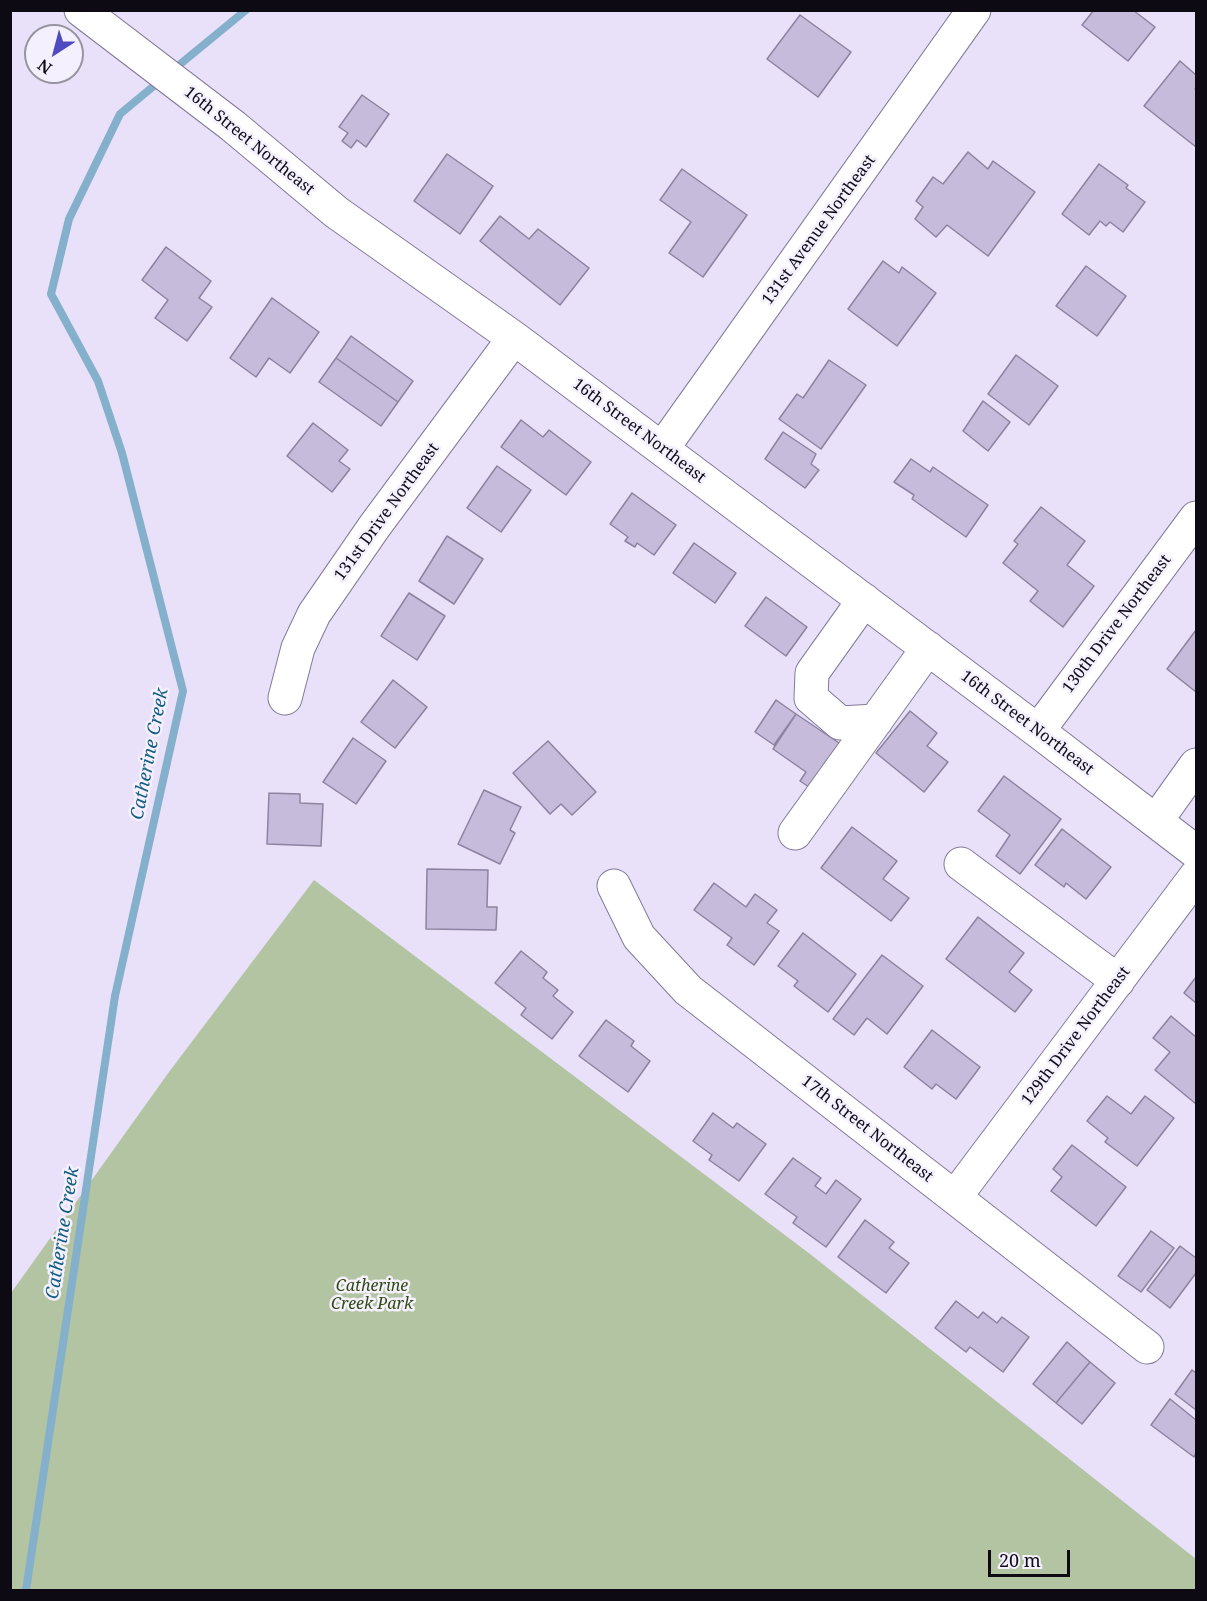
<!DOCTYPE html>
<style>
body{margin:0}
#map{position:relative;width:1207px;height:1601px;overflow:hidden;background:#e9e0fa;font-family:"Noto Serif",serif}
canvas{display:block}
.frame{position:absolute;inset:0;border:12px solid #0d0a14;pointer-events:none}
.north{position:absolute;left:24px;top:24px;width:60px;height:60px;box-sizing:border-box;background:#f5f0fd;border:2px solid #9894a0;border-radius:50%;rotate:216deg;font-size:16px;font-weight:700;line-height:24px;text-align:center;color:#0d0a14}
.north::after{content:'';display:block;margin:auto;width:21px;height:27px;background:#504ac1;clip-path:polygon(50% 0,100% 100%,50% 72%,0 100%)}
.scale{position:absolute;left:988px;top:1550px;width:82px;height:27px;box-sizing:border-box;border:3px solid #0d0a14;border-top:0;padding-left:8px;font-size:18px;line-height:21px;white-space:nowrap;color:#0d0a14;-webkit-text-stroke:4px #f5f0fd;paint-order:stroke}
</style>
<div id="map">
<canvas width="1207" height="1601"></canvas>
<div class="frame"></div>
<div class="north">N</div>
<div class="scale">20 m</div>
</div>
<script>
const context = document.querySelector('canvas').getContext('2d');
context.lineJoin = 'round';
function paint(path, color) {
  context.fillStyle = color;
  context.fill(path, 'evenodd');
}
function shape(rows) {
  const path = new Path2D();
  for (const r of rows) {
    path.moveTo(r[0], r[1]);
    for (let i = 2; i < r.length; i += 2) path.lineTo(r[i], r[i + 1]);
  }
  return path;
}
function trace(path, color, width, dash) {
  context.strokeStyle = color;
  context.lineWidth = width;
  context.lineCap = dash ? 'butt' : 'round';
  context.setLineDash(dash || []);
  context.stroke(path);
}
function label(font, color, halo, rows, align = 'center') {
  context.font = font + ' "Noto Serif",serif';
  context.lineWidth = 5;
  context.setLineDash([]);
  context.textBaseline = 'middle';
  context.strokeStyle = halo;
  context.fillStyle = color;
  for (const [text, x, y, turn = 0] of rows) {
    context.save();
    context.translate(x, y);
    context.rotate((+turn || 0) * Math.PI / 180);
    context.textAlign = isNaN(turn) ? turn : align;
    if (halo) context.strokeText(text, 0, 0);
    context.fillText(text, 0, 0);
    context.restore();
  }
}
paint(shape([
 [314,880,810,1254,1196,1559,1196,1590,11,1590,11,1293,169,1072]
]), '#b2c4a2');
trace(shape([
 [173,70,246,10],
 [26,1590,115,996,183,691,122,453,98,381,51,294,69,219,120,114,161,80]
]), '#85b0cb', 8);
const building = shape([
 [1094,10,1133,10,1155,27,1128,61,1082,25,1094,10],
 [800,15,851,52,818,97,767,59,800,15],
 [1180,61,1196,75,1196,88,1195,89,1196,90,1196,147,1144,106,1180,61],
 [362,95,389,114,366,147,357,140,351,148,342,141,348,133,339,127,362,95],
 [968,152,988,169,993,161,1035,192,988,256,947,225,936,237,915,219,923,207,916,201,933,177,943,184,968,152],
 [447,154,493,186,460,234,414,201,447,154],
 [1099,164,1128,185,1126,188,1145,202,1123,232,1110,222,1106,226,1100,221,1089,235,1062,214,1099,164],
 [682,169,747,215,703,277,669,253,691,222,660,200,682,169],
 [500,216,529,239,538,229,589,268,560,305,480,241,500,216],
 [166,247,211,281,199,298,212,307,187,341,155,318,168,300,142,280,166,247],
 [883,261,899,273,902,267,936,293,897,346,848,309,883,261],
 [1086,266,1126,296,1097,336,1056,306,1086,266],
 [272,298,319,332,290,373,269,358,256,377,230,358,272,298],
 [351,336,413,381,398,402,336,358,351,336],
 [1016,355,1058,386,1029,425,988,394,1016,355],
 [336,358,398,402,381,426,319,382,336,358],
 [829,360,866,385,821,449,779,419,797,394,803,398,829,360],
 [983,401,1010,422,988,451,963,431,983,401],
 [521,420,543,437,549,430,591,462,566,495,501,447,521,420],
 [313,423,348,450,339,461,350,469,332,492,287,456,313,423],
 [783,432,816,454,811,464,819,470,805,488,765,459,783,432],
 [911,459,930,472,933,467,988,505,966,537,912,499,914,495,894,482,911,459],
 [497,466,531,490,501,532,467,508,497,466],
 [632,493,676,525,654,555,637,543,635,547,625,541,628,537,610,524,632,493],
 [1041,507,1085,541,1067,565,1094,586,1063,627,1030,601,1038,591,1003,563,1018,544,1014,541,1041,507],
 [447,536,483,559,454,604,419,581,447,536],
 [694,543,736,573,715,603,673,573,694,543],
 [409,593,445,616,417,660,381,636,409,593],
 [766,597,807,627,786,656,745,626,766,597],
 [1196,630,1196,692,1167,669,1196,630],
 [393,680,427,707,395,748,361,722,393,680],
 [776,700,796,714,774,745,755,732,776,700],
 [910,711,937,733,927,746,948,762,924,792,876,753,910,711],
 [796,714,848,749,818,793,800,781,806,772,773,749,796,714],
 [353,738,386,761,356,804,323,782,353,738],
 [548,741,596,792,572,815,561,804,550,814,513,773,548,741],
 [1004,776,1061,819,1020,874,996,856,1010,835,978,811,1004,776],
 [484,790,521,807,510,830,515,833,500,864,458,844,484,790],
 [269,793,300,794,300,803,323,804,321,846,267,844,269,793],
 [852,827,897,861,883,879,909,898,891,921,821,868,852,827],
 [1062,829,1111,867,1086,899,1066,883,1064,887,1035,865,1062,829],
 [427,869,488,870,487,907,497,907,496,930,426,929,427,869],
 [714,883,746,907,755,894,777,910,767,923,779,931,754,965,727,945,732,938,694,910,714,883],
 [978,917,1024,953,1009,972,1032,990,1015,1012,946,959,978,917],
 [803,933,856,974,828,1012,794,986,798,981,778,966,803,933],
 [521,951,547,972,543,978,558,990,553,996,573,1012,552,1039,521,1015,526,1008,495,983,521,951],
 [882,955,923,986,887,1034,867,1018,854,1035,833,1019,882,955],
 [1196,977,1196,1003,1184,993,1196,977],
 [1171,1016,1196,1037,1196,1104,1155,1070,1170,1052,1153,1038,1171,1016],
 [606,1020,634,1041,631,1046,650,1061,628,1092,579,1056,606,1020],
 [932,1030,980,1067,956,1099,936,1084,932,1089,904,1067,932,1030],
 [1107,1096,1131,1114,1145,1096,1174,1118,1137,1166,1105,1142,1108,1138,1087,1121,1107,1096],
 [713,1113,733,1128,737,1123,766,1144,739,1181,709,1160,712,1155,693,1141,713,1113],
 [1072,1145,1126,1187,1096,1226,1051,1191,1062,1177,1053,1169,1072,1145],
 [793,1158,821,1178,815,1186,826,1194,836,1180,861,1199,826,1247,793,1223,797,1217,765,1194,793,1158],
 [865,1220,894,1242,889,1248,909,1263,886,1293,838,1257,865,1220],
 [1151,1231,1174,1248,1141,1292,1118,1276,1151,1231],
 [1180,1246,1196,1258,1196,1273,1170,1308,1147,1290,1180,1246],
 [956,1301,978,1318,983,1312,997,1323,1002,1317,1029,1337,1003,1372,970,1347,966,1352,935,1328,956,1301],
 [1067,1342,1090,1362,1056,1403,1033,1384,1067,1342],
 [1090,1362,1115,1383,1082,1424,1056,1403,1090,1362],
 [1192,1370,1196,1373,1196,1410,1175,1394,1192,1370],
 [1170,1399,1196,1420,1196,1453,1194,1457,1151,1425,1170,1399]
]);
paint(building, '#c6bbda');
trace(building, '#8d83a0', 1.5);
const minor = shape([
 [81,10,233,126,336,212,514,338,1038,731,1196,852],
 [662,449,974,10],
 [864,600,812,673,811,698,840,723,876,721],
 [285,698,298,648,314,614,374,527,514,338],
 [1038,731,1196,518],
 [1156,821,1196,765],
 [795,833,928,648],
 [961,864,1118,981],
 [614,886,639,937,688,990,1147,1347],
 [955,1197,1196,876]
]);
trace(minor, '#847a97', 35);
trace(minor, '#fff', 33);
label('16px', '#0d0a14', '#f5f0fd', [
 ["16th Street Northeast",249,141,39],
 ["131st Avenue Northeast",819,230,-54],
 ["16th Street Northeast",639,431,37],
 ["131st Drive Northeast",387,512,-54],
 ["130th Drive Northeast",1117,624,-53],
 ["16th Street Northeast",1027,723,37],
 ["129th Drive Northeast",1076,1036,-53],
 ["17th Street Northeast",867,1129,38]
]);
label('italic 16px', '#2f4a0e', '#f5f0fd', [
 ["Catherine",372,1286],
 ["Creek Park",372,1304]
]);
label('italic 18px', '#125d82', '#f5f0fd', [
 ["Catherine Creek",150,754,-79],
 ["Catherine Creek",63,1233,-81]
]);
</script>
